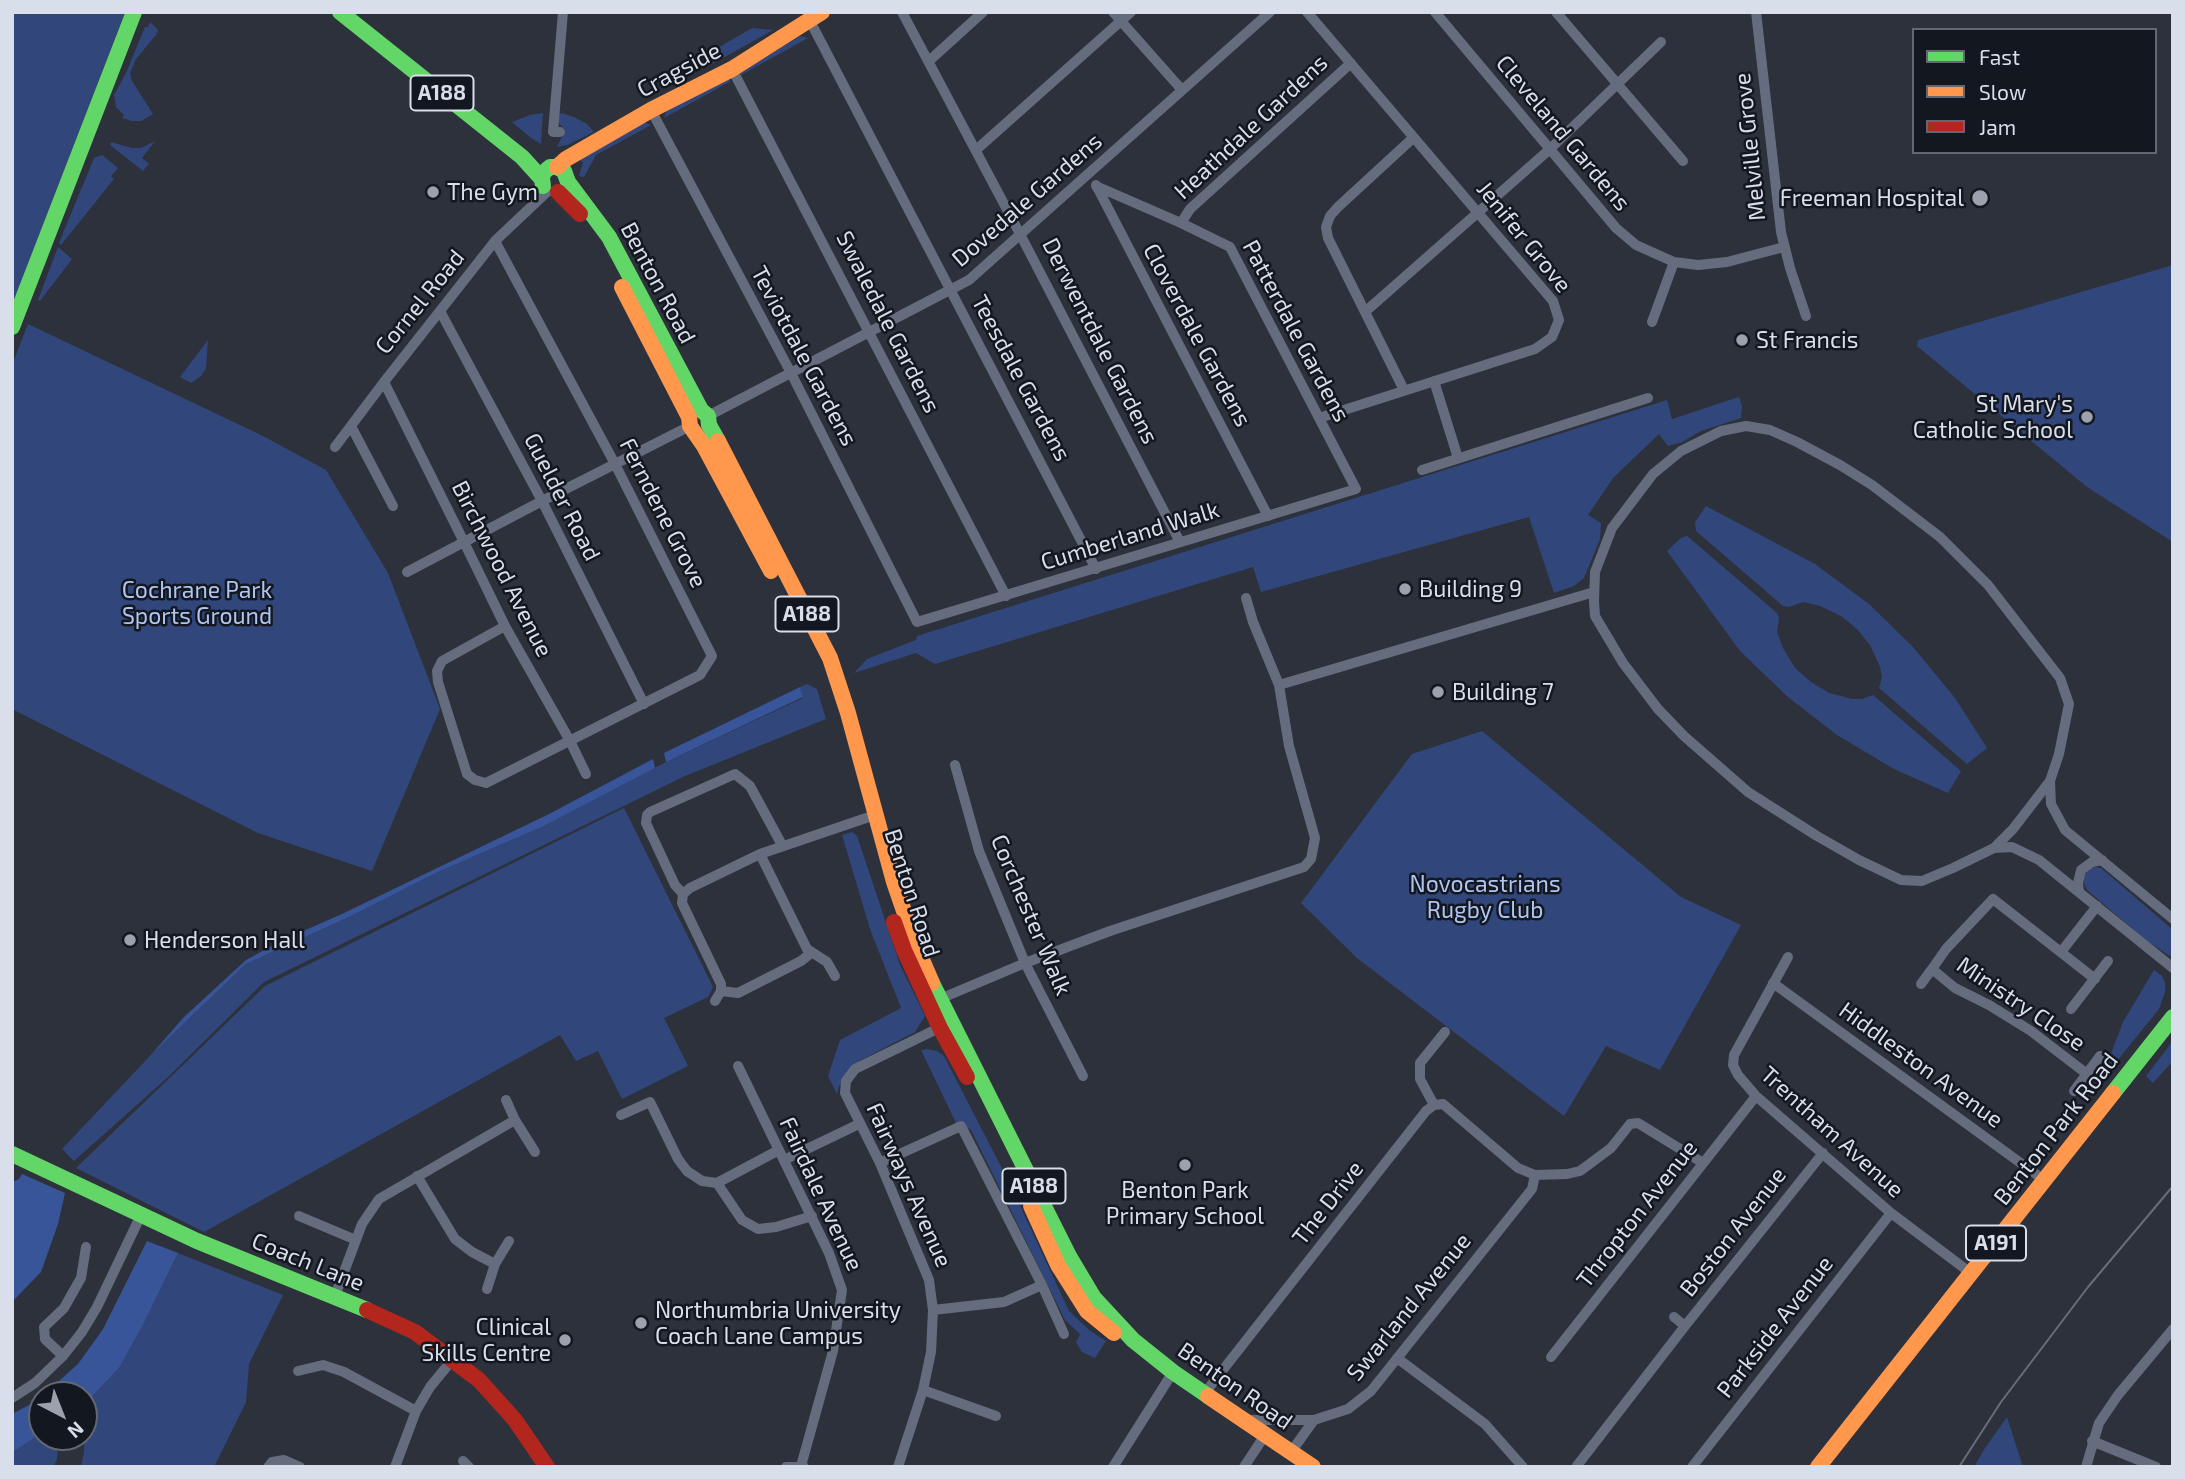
<!DOCTYPE html>
<style>
body{margin:0}
#map{position:relative;width:2185px;height:1479px;overflow:hidden;background:#2d313b;font-family:"Exo 2",sans-serif}
canvas{display:block}
.frame{position:absolute;inset:0;border:14px solid #d8deea;pointer-events:none}
.legend{position:absolute;left:1912px;top:28px;width:245px;height:126px;box-sizing:border-box;background:#131720;border:2px solid #626771;margin:0;padding:9px 12px;list-style:none;font-size:21px;color:#d8deea}
.legend li{display:flex;align-items:center;gap:14px;height:35px}
.legend b{width:35px;border:2px solid #626771}
.north{position:absolute;left:28px;top:1381px;width:70px;height:70px;box-sizing:border-box;background:#131720;border:2px solid #626771;border-radius:50%;rotate:138deg;font-size:19px;font-weight:700;line-height:28px;text-align:center;color:#d8deea}
.north::after{content:'';display:block;margin:auto;width:24px;height:32px;background:#9ca1ad;clip-path:polygon(50% 0,100% 100%,50% 72%,0 100%)}
</style>
<div id="map">
<canvas width="2185" height="1479"></canvas>
<div class="frame"></div>
<ul class="legend">
<li><b style="height:9px;background:#63d668"></b>Fast</li>
<li><b style="height:9px;background:#ff974d"></b>Slow</li>
<li><b style="height:9px;background:#b3261e"></b>Jam</li>
</ul>
<div class="north">N</div>
</div>
<script>
const context = document.querySelector('canvas').getContext('2d');
context.lineJoin = 'round';
function paint(path, color) {
  context.fillStyle = color;
  context.fill(path, 'evenodd');
}
function shape(rows) {
  const path = new Path2D();
  for (const r of rows) {
    path.moveTo(r[0], r[1]);
    for (let i = 2; i < r.length; i += 2) path.lineTo(r[i], r[i + 1]);
  }
  return path;
}
function trace(path, color, width, dash) {
  context.strokeStyle = color;
  context.lineWidth = width;
  context.lineCap = dash ? 'butt' : 'round';
  context.setLineDash(dash || []);
  context.stroke(path);
}
function label(font, color, halo, rows, align = 'center') {
  context.font = font + ' "Exo 2",sans-serif';
  context.lineWidth = 5;
  context.setLineDash([]);
  context.textBaseline = 'middle';
  context.strokeStyle = halo;
  context.fillStyle = color;
  for (const [text, x, y, turn = 0] of rows) {
    context.save();
    context.translate(x, y);
    context.rotate((+turn || 0) * Math.PI / 180);
    context.textAlign = isNaN(turn) ? turn : align;
    if (halo) context.strokeText(text, 0, 0);
    context.fillText(text, 0, 0);
    context.restore();
  }
}
paint(shape([
 [12,12,125,12,12,306],
 [150,22,158,30,156,35,136,59,130,73,132,81,153,114,141,121,132,121,122,118,124,115,116,107,114,95,126,73,145,27,148,27],
 [752,28,773,30,707,67,716,49],
 [800,36,808,38,741,75,741,72],
 [727,79,731,81,664,118,667,109],
 [543,113,541,144,531,138,512,122,530,115],
 [562,113,576,118,587,124,594,132,567,145,557,147,565,130,557,121,557,115],
 [643,122,651,125,596,155,584,177,579,176,583,163,580,160,586,154],
 [155,141,142,158,149,164,143,171,110,145,111,142,132,148,141,148],
 [102,155,118,168,111,176,114,179,61,245,59,243,94,158],
 [58,247,72,259,40,301,38,300],
 [2173,265,2173,542,2087,487,1917,346,1918,340],
 [28,324,263,436,326,470,388,573,440,709,372,871,258,833,12,709,12,365],
 [208,340,206,368,201,376,191,383,180,377],
 [1739,397,1742,406,1741,418,1701,431,1682,442,1668,446,1659,434,1613,478,1588,515,1601,523,1600,539,1584,578,1574,586,1554,593,1529,517,1261,592,1253,567,935,664,916,653,854,673,867,659,916,640,917,636,1667,400,1672,419],
 [1706,506,1815,564,1869,604,1913,647,1955,698,1987,748,1967,764,1879,688,1882,677,1880,667,1870,645,1857,629,1841,616,1820,606,1803,602,1789,607,1783,606,1696,531,1695,522],
 [1687,536,1777,613,1779,618,1777,632,1783,648,1795,668,1811,682,1829,693,1852,699,1862,699,1873,695,1961,771,1948,793,1894,769,1837,735,1788,697,1740,651,1667,551,1681,538],
 [807,684,817,689,826,719,685,776,264,982,167,1078,74,1161,62,1149,149,1057,246,964,349,917,438,872,544,826,666,762,803,698,800,687],
 [1482,731,1681,897,1741,925,1660,1070,1606,1046,1564,1116,1357,958,1301,903,1412,754],
 [624,808,713,987,708,997,664,1018,688,1066,622,1099,598,1051,576,1061,560,1035,204,1232,76,1168,265,986],
 [852,832,857,836,900,965,925,1016,915,1032,859,1061,839,1086,837,1094,828,1076,840,1040,901,1008,870,929,842,835],
 [2094,867,2101,868,2173,930,2173,958,2147,941,2087,890,2084,883,2084,876,2088,870],
 [2154,970,2162,976,2165,983,2165,992,2159,1009,2100,1082,2123,1022],
 [2173,1041,2173,1061,2153,1083,2146,1076],
 [927,1049,937,1051,944,1056,1009,1182,1069,1311,1089,1330,1106,1341,1095,1358,1082,1352,1076,1342,1080,1334,1065,1320,971,1130,961,1124,956,1123,921,1050],
 [178,1253,283,1295,249,1364,246,1402,214,1467,81,1467,84,1452,84,1405,119,1368,143,1325],
 [2007,1417,2023,1467,1974,1467,1985,1448],
 [42,1429,42,1437,54,1437,58,1444,57,1459,53,1467,12,1467,12,1453,37,1436]
]), '#31477b');
paint(shape([
 [800,687,803,697,666,762,664,753],
 [653,759,655,768,544,826,438,872,349,917,246,964,149,1057,184,1017,246,960,281,941,344,913,549,814],
 [22,1174,65,1193,58,1224,41,1272,12,1302,12,1182,19,1179],
 [147,1241,178,1253,143,1325,119,1368,84,1405,84,1395,56,1395,51,1388,78,1364,103,1329],
 [33,1403,42,1416,42,1429,37,1436,12,1453,12,1414]
]), '#385599');
trace(shape([
 [902,12,1020,234,1180,542],
 [1113,12,1182,90],
 [1307,12,1553,301,1559,320,1552,337,1535,349,1319,418],
 [1435,12,1616,228,1636,245,1674,262,1698,265,1727,262,1784,247],
 [1556,12,1683,161],
 [1756,12,1781,232,1790,268,1806,316],
 [810,21,1096,569],
 [929,61,983,12],
 [732,69,1006,596],
 [651,110,791,373,917,622,1356,489,1230,247,1181,223,1096,186],
 [560,132,553,132,563,12],
 [976,150,1131,12],
 [1096,185,1268,516],
 [1181,223,1190,209,1351,63],
 [495,241,615,464,712,656,700,675,486,783,475,780,467,774,438,682,437,671,442,661,505,626],
 [440,311,542,501,644,704],
 [1366,311,1550,149,1661,42],
 [1652,322,1674,262],
 [1434,381,1458,458],
 [384,382,464,542,505,626,570,741,586,774],
 [1404,390,1328,238,1326,227,1330,216,1338,207,1413,138],
 [708,416,969,280,1270,12],
 [351,426,393,506],
 [335,447,384,382,495,241,548,191],
 [1422,470,1648,398],
 [407,572,542,501,690,426],
 [1279,685,1594,592],
 [955,765,979,851,1025,963,1083,1076],
 [2050,781,2013,829,1994,848,1953,868,1922,881,1901,880,1859,860,1817,836,1748,792,1684,736,1658,709,1623,663,1595,616,1594,601,1595,572,1612,528,1653,474,1681,451,1721,431,1746,426,1770,430,1797,442,1840,465,1872,485,1940,537,1988,585,2060,678,2069,704,2059,754,2050,781,2051,804,2065,830,2173,919],
 [1994,848,2012,847,2039,860,2173,968],
 [760,854,807,949,827,962,835,976],
 [2079,892,2078,883,2081,870,2092,862,2102,860],
 [683,894,675,885,646,823,647,815,650,812,735,774,750,786,782,845],
 [2061,952,2097,906],
 [1788,957,1734,1055,1733,1065,1738,1075,1756,1096,1891,1213,1972,1274],
 [1773,983,2044,1180],
 [1921,984,1932,969],
 [721,991,738,993,801,961,811,953],
 [715,1001,721,991,721,984,682,903,683,894,690,888,760,854,875,815],
 [935,1001,1025,963,1110,931,1304,867,1311,859,1315,838,1289,746,1279,685,1253,622,1246,598],
 [2071,1009,2108,961],
 [738,1066,829,1253,842,1290,833,1351,801,1466],
 [2087,1074,2031,1031,1989,1005,1955,988,1932,969,1946,949,1993,899,2095,979],
 [2074,1091,2100,1056],
 [1434,1105,1443,1104,1518,1168,1535,1175,1567,1174,1580,1171,1611,1148,1630,1124,1638,1123,1703,1163],
 [621,1115,650,1102,678,1159,687,1171,702,1181,717,1183],
 [515,1120,535,1152],
 [779,1150,717,1183,742,1220,758,1229,776,1227,812,1216],
 [784,1160,859,1124],
 [880,1163,961,1126,1042,1285,1004,1302,933,1310],
 [417,1176,455,1239,472,1252,495,1264,487,1289],
 [299,1216,356,1240],
 [495,1264,509,1241],
 [1042,1285,1064,1334],
 [335,1296,362,1224,379,1199,515,1120,506,1100],
 [1674,1317,1685,1326,1823,1153],
 [63,1356,45,1339,44,1327,64,1308,81,1278,86,1247],
 [1551,1357,1756,1096],
 [1397,1358,1485,1424,1523,1467],
 [298,1371,323,1365,344,1372,416,1411],
 [923,1390,996,1416],
 [1204,1394,1426,1111,1434,1105,1420,1079,1420,1063,1445,1032],
 [12,1398,35,1383,63,1356,82,1332,97,1307,141,1215],
 [1248,1420,1314,1420,1348,1409,1371,1391,1532,1189,1535,1175],
 [2092,1441,2156,1467],
 [1291,1452,1314,1420],
 [463,1461,469,1467],
 [268,1467,272,1462,284,1460,300,1467],
 [395,1467,416,1411,430,1387,453,1359],
 [786,1467,804,1467],
 [898,1467,923,1390,931,1352,933,1310,929,1280,880,1163,845,1093,846,1081,855,1069,943,1026],
 [1113,1467,1173,1372],
 [1244,1467,1265,1435],
 [1576,1467,1685,1326],
 [1692,1467,1891,1213],
 [2086,1467,2099,1423,2118,1395,2173,1329]
]), '#646c7d', 10);
trace(shape([
 [340,12,522,157,542,179,543,186],
 [542,179,543,173,550,167,557,167,564,171,568,182,609,237,701,410,708,416,709,425,718,441],
 [12,327,134,12],
 [932,983,1069,1256,1094,1298,1133,1340,1173,1372,1208,1396],
 [2113,1093,2173,1017],
 [12,1154,197,1241,367,1310]
]), '#63d668', 16);
trace(shape([
 [557,167,566,159,651,110,732,69,822,12],
 [622,287,689,417,690,426,704,446,771,571],
 [718,441,830,658,848,713,894,882,916,946,932,983],
 [1031,1206,1058,1265,1087,1311,1114,1333],
 [1208,1396,1313,1467],
 [1818,1467,2113,1093]
]), '#ff974d', 16);
trace(shape([
 [558,192,580,214],
 [894,922,904,950,940,1028,967,1077],
 [367,1310,415,1332,479,1380,515,1420,547,1467]
]), '#b3261e', 16);
trace(shape([
 [1959,1467,2001,1402,2088,1287,2173,1186]
]), '#686d7a', 2);
for (const [x, y, r, color] of [
 [433,192,7,"#9ca1ad"],
 [1980,198,9,"#9ca1ad"],
 [1742,340,7,"#9ca1ad"],
 [2087,417,7,"#9ca1ad"],
 [1405,589,7,"#9ca1ad"],
 [1438,692,7,"#9ca1ad"],
 [130,940,7,"#9ca1ad"],
 [1185,1165,7,"#9ca1ad"],
 [641,1323,7,"#9ca1ad"],
 [565,1340,7,"#9ca1ad"]
]) {
  const dot = new Path2D();
  dot.arc(x, y, r, 0, 2 * Math.PI);
  context.fillStyle = color;
  context.fill(dot);
  trace(dot, '#131720', 2.5);
}
for (const [x, y, w] of [
 [442,93,63],
 [807,614,63],
 [1034,1186,63],
 [1996,1243,60]
]) {
  const box = new Path2D();
  box.roundRect(x - w / 2, y - 17.5, w, 35, 5);
  context.fillStyle = '#131720';
  context.fill(box);
  trace(box, '#d8deea', 2);
}
label('bold 21px', '#d8deea', null, [
 ["A188",442,93],
 ["A188",807,614],
 ["A188",1034,1186],
 ["A191",1996,1243]
]);
label('23px', '#d8deea', '#131720', [
 ["Cragside",679,70,-28],
 ["Heathdale Gardens",1251,127,-43],
 ["Cleveland Gardens",1563,133,50],
 ["Melville Grove",1750,147,-96],
 ["Dovedale Gardens",1027,200,-41],
 ["Jenifer Grove",1524,237,51],
 ["Benton Road",658,283,62],
 ["Cornel Road",420,302,-51],
 ["Swaledale Gardens",888,322,63],
 ["Patterdale Gardens",1296,331,62],
 ["Cloverdale Gardens",1197,335,62],
 ["Derwentdale Gardens",1100,341,63],
 ["Teviotdale Gardens",804,356,62],
 ["Teesdale Gardens",1021,378,62],
 ["Guelder Road",562,497,63],
 ["Ferndene Grove",663,513,63],
 ["Cumberland Walk",1130,536,-17],
 ["Birchwood Avenue",502,569,63],
 ["Benton Road",912,893,72],
 ["Corchester Walk",1031,915,67],
 ["Ministry Close",2021,1004,34],
 ["Hiddleston Avenue",1921,1065,36],
 ["Benton Park Road",2056,1129,-52],
 ["Trentham Avenue",1832,1132,42],
 ["Fairways Avenue",909,1185,66],
 ["Fairdale Avenue",821,1194,65],
 ["The Drive",1328,1203,-52],
 ["Thropton Avenue",1637,1214,-52],
 ["Boston Avenue",1733,1232,-52],
 ["Coach Lane",308,1262,22],
 ["Swarland Avenue",1409,1307,-51],
 ["Parkside Avenue",1775,1327,-52],
 ["Benton Road",1235,1386,35]
]);
label('23px', '#d8deea', '#131720', [
 ["The Gym",447,192],
 ["Freeman Hospital",1964,198,"right"],
 ["St Francis",1756,340],
 ["St Mary's",2073,404,"right"],
 ["Catholic School",2073,430,"right"],
 ["Building 9",1419,589],
 ["Building 7",1452,692],
 ["Henderson Hall",144,940],
 ["Benton Park",1185,1190,"center"],
 ["Primary School",1185,1216,"center"],
 ["Northumbria University",655,1310],
 ["Coach Lane Campus",655,1336],
 ["Clinical",551,1327,"right"],
 ["Skills Centre",551,1353,"right"]
], 'left');
label('23px', '#afc4ee', '#131720', [
 ["Cochrane Park",197,590],
 ["Sports Ground",197,616],
 ["Novocastrians",1485,884],
 ["Rugby Club",1485,910]
]);
</script>
